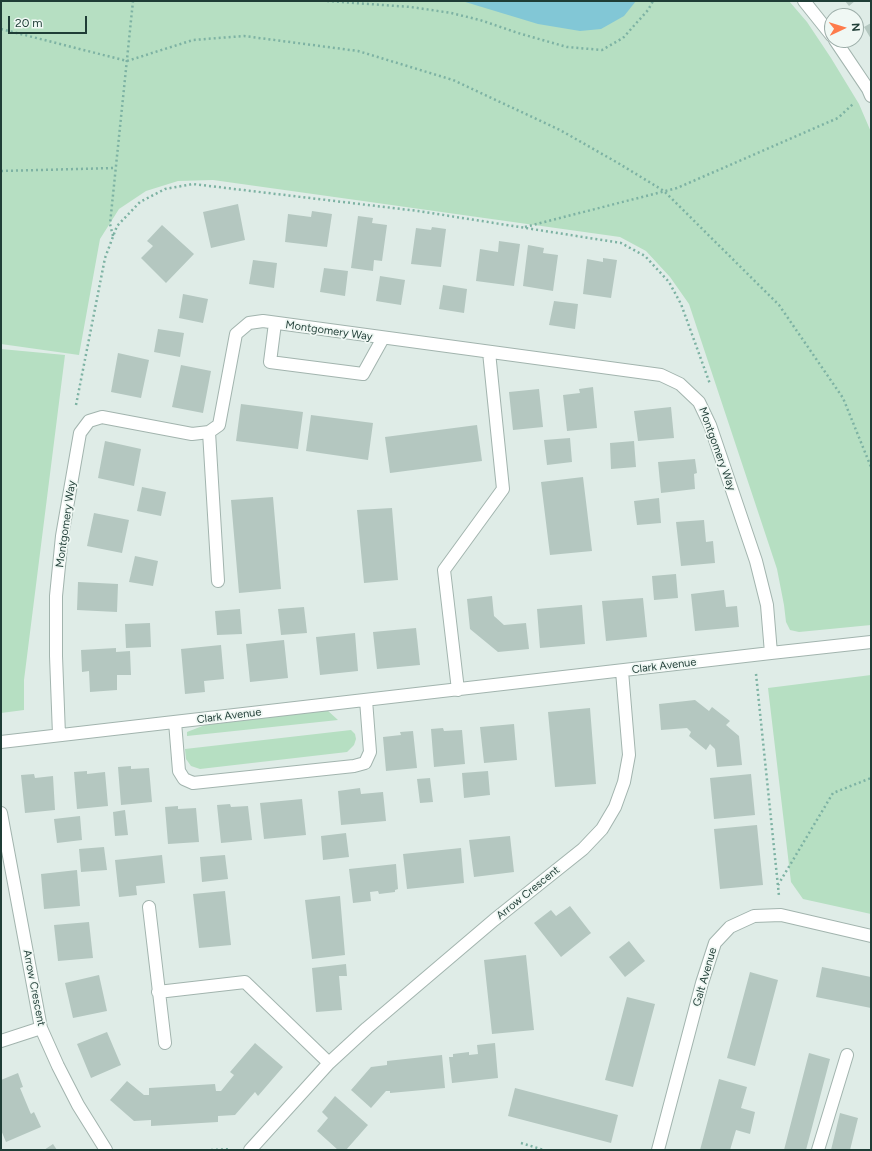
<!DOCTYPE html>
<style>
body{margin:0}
#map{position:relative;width:872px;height:1151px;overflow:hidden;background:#dfece7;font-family:Figtree,sans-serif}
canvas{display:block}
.frame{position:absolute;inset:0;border:2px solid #1f3d36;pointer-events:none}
.north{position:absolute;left:824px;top:8px;width:40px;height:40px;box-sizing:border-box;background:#f0f8f4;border:1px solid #9cada8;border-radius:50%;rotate:86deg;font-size:11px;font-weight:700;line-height:16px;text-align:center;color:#1f3d36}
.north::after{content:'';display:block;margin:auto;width:14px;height:18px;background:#fe7b4b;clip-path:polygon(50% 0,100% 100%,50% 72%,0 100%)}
.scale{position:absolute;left:8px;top:16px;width:79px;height:18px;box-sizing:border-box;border:2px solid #1f3d36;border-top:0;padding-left:5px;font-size:12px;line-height:14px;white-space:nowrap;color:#1f3d36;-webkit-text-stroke:3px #f0f8f4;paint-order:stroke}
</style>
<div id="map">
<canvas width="872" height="1151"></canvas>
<div class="frame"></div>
<div class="north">N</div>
<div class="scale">20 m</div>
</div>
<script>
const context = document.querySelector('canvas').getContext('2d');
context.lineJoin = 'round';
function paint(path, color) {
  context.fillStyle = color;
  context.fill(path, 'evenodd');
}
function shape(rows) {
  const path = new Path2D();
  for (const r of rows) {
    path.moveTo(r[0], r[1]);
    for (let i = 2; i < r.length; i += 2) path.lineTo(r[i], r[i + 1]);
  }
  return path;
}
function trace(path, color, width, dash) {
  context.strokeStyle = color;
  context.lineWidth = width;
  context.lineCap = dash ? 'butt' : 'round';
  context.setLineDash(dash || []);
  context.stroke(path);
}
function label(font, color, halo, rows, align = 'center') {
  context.font = font + ' Figtree,sans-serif';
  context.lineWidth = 3.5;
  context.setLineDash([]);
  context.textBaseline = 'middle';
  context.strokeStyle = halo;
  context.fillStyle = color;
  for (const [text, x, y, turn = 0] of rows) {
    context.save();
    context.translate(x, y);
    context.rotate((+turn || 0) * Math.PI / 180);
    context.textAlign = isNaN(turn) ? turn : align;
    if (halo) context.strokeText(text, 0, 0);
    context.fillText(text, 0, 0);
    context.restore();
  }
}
paint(shape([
 [1,1,789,1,807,22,831,58,859,104,871,132,871,625,799,632,790,630,786,622,784,605,777,569,689,304,670,277,646,251,620,237,213,180,178,181,146,191,119,209,100,239,79,355,1,344],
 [1,349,65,355,24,680,24,710,1,713],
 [871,675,871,914,803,899,791,882,768,688],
 [327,710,338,720,187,736,187,732,205,725],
 [351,730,355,734,356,739,354,745,347,752,200,769,191,766,186,759,185,749]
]), '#b6dfc2');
paint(shape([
 [462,1,636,1,624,16,601,29,580,31,538,24]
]), '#82c7d6');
paint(shape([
 [845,1,855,1,849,6],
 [871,23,871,39,864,27],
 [238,204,245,240,211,248,203,212],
 [312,211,332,214,327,247,285,242,288,214,311,217],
 [358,216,373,218,372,223,387,225,382,261,374,260,373,271,351,268],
 [162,225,194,254,166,283,141,258,153,246,147,241],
 [432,227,446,229,441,267,411,264,416,228,431,230],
 [499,241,520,244,514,286,476,281,480,249,498,252],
 [528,245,544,248,543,253,558,255,553,291,523,286],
 [603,258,617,260,611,298,583,294,587,259,603,262],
 [253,260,277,263,274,288,249,284],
 [324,268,348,271,345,296,320,292],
 [380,276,405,280,401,305,376,301],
 [443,285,467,289,464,313,439,309],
 [183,294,208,299,203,323,179,318],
 [554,301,578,304,575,329,549,325],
 [158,329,184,333,180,357,154,352],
 [118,353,149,360,141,398,111,392],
 [181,365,211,371,203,413,172,407],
 [593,387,597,428,567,431,563,395,580,393,579,389],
 [539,389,543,427,513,430,509,392],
 [241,404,303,412,298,449,236,441],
 [671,407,674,438,638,441,634,411],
 [311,415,373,423,368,460,306,451],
 [477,425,482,461,390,473,385,437],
 [570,438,572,462,547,465,544,440],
 [105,441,141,449,134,486,98,478],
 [634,441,636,467,611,469,610,443],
 [695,459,697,473,694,474,695,489,661,493,658,462],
 [583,477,592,551,550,555,541,482],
 [142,487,166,492,161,516,137,511],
 [273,497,281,589,239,593,231,500],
 [659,498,661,523,637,525,634,501],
 [392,508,398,580,364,583,357,510],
 [94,513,129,520,122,553,87,546],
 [704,520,706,542,713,541,715,563,681,566,676,522],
 [135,556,158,561,153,586,129,582],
 [676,574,678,598,654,600,652,576],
 [78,582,118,584,117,612,77,610],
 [724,590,726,607,737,606,739,627,695,631,691,594],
 [492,596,494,616,504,625,526,623,529,649,498,652,470,629,467,599],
 [643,598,647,637,606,641,602,601],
 [582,605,585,644,540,648,537,609],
 [304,607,307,633,281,635,278,609],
 [240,609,242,634,217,635,215,611],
 [150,623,151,647,126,648,125,624],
 [416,628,420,665,377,669,373,632],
 [355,633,358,671,320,675,316,637],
 [284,640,288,678,250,682,246,644],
 [221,645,224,679,204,681,205,692,185,694,181,649],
 [116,648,116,652,130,651,131,675,117,675,117,690,90,692,89,671,82,672,81,650],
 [695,700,709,711,712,707,730,721,726,725,739,736,742,765,717,767,715,749,710,744,706,750,689,736,691,732,687,728,661,730,659,704],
 [590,708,596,784,555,787,548,712],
 [514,724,517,760,484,763,480,727],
 [443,728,444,731,462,730,465,764,434,767,431,729],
 [413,731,417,768,386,771,383,737,401,735,400,732],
 [131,766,131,769,149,768,152,802,121,805,118,767],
 [87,771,87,774,105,772,108,806,77,809,74,772],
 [488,771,490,795,464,798,462,773],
 [34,774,35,778,53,776,55,810,25,813,21,775],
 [751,774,755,815,714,819,710,778],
 [430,778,433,802,420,803,417,779],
 [360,788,361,794,383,792,386,821,341,825,338,791],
 [302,799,306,835,264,839,260,803],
 [230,804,231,807,248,806,252,840,221,843,217,805],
 [178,806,178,809,196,808,199,842,168,844,165,807],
 [125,810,128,835,115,836,113,812],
 [80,816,82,840,57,843,54,819],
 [757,825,763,885,720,889,714,829],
 [346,833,349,857,323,860,321,836],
 [510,836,514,872,474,877,469,840],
 [104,847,107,870,81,872,79,849],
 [461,848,464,883,407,889,403,854],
 [162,855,165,883,136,886,137,895,119,897,115,860],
 [225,855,228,879,202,882,200,857],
 [396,864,398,889,395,890,395,892,379,894,378,891,370,892,371,901,353,903,349,869],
 [77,870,80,906,44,909,41,874],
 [225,891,231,945,199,948,193,894],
 [340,896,345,955,312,959,305,900],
 [570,906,591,933,561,957,534,923,551,910,556,916],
 [89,922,93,958,58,961,54,925],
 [629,941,645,961,625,977,609,957],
 [526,955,534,1030,492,1034,484,960],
 [346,964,347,976,339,976,342,1010,316,1012,312,968],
 [822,967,871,977,871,1008,816,997],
 [750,972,778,980,755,1066,727,1058],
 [99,975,107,1011,73,1018,65,983],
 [627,997,655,1004,633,1087,605,1080],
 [107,1032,121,1065,91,1078,77,1044],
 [255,1043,283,1067,258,1096,255,1092,235,1115,218,1116,218,1122,151,1126,151,1120,134,1121,110,1100,127,1081,144,1095,149,1095,149,1088,215,1084,216,1091,221,1091,234,1075,230,1072],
 [495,1043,498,1078,452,1083,449,1057,453,1057,453,1054,469,1052,469,1055,478,1054,477,1045],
 [809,1053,830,1059,806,1150,784,1150],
 [442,1055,445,1088,390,1093,390,1091,386,1091,371,1108,351,1090,371,1067,387,1065,387,1061],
 [18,1073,23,1087,20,1088,30,1112,31,1114,34,1112,41,1127,6,1142,1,1130,1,1080],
 [719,1079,747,1087,741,1108,755,1112,750,1134,736,1130,730,1150,700,1150],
 [515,1088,618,1115,611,1143,508,1116],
 [335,1096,368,1125,346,1150,338,1150,317,1131,328,1118,322,1112],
 [840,1113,858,1118,850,1150,831,1150],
 [53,1144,57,1150,44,1150]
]), '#b4c7c0');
const minor = shape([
 [804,1,832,36],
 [835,40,868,89,871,96],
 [275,323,270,362,363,374,383,338],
 [209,432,218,581],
 [458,690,444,570,503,489,489,352],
 [175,722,179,771,184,779,193,783,354,766,365,763,370,752,366,700],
 [59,735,56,656,56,596,62,536,80,433,89,421,102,417,192,434,209,432,219,425,236,334,249,323,263,321,661,375,680,384,699,402,710,425,756,561,767,605,771,653],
 [1,742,771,653,871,642],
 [1,813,41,1028,58,1066,78,1105,106,1150],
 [149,907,165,1043],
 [158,992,245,982,329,1063],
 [1,1041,41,1028],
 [250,1150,329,1063,367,1028,494,920,583,849,602,829,615,807,624,782,629,755,622,671],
 [658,1150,702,983,715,943,730,927,754,916,781,915,871,936],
 [818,1150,847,1055]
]);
trace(minor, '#a2b4ae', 14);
trace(shape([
 [327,1,411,7,451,13,480,20,518,33,567,47,602,50,623,38,648,10,653,1],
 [1,29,127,61,193,40,244,36,358,51,453,80,560,130,618,163,664,191,779,305,843,398,871,467],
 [1,171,115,168],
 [525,227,677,188,838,118,853,104],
 [113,236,110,224,133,1],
 [76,405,105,258,117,226,140,202,165,189,193,184,418,211,621,243,645,256,669,282,681,304,710,384],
 [756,674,779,896],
 [778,885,833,793,871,778],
 [521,1143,544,1150],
 [211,1150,231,1149]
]), '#7db2a3', 2.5, [2, 3]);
trace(minor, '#fff', 12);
label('11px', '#1f3d36', '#f0f8f4', [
 ["Montgomery Way",329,331,8],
 ["Montgomery Way",717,449,70],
 ["Montgomery Way",66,524,-82],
 ["Clark Avenue",664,666,-7],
 ["Clark Avenue",229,716,-7],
 ["Arrow Crescent",528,893,-39],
 ["Galt Avenue",705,977,-74],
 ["Arrow Crescent",34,988,79]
]);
</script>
